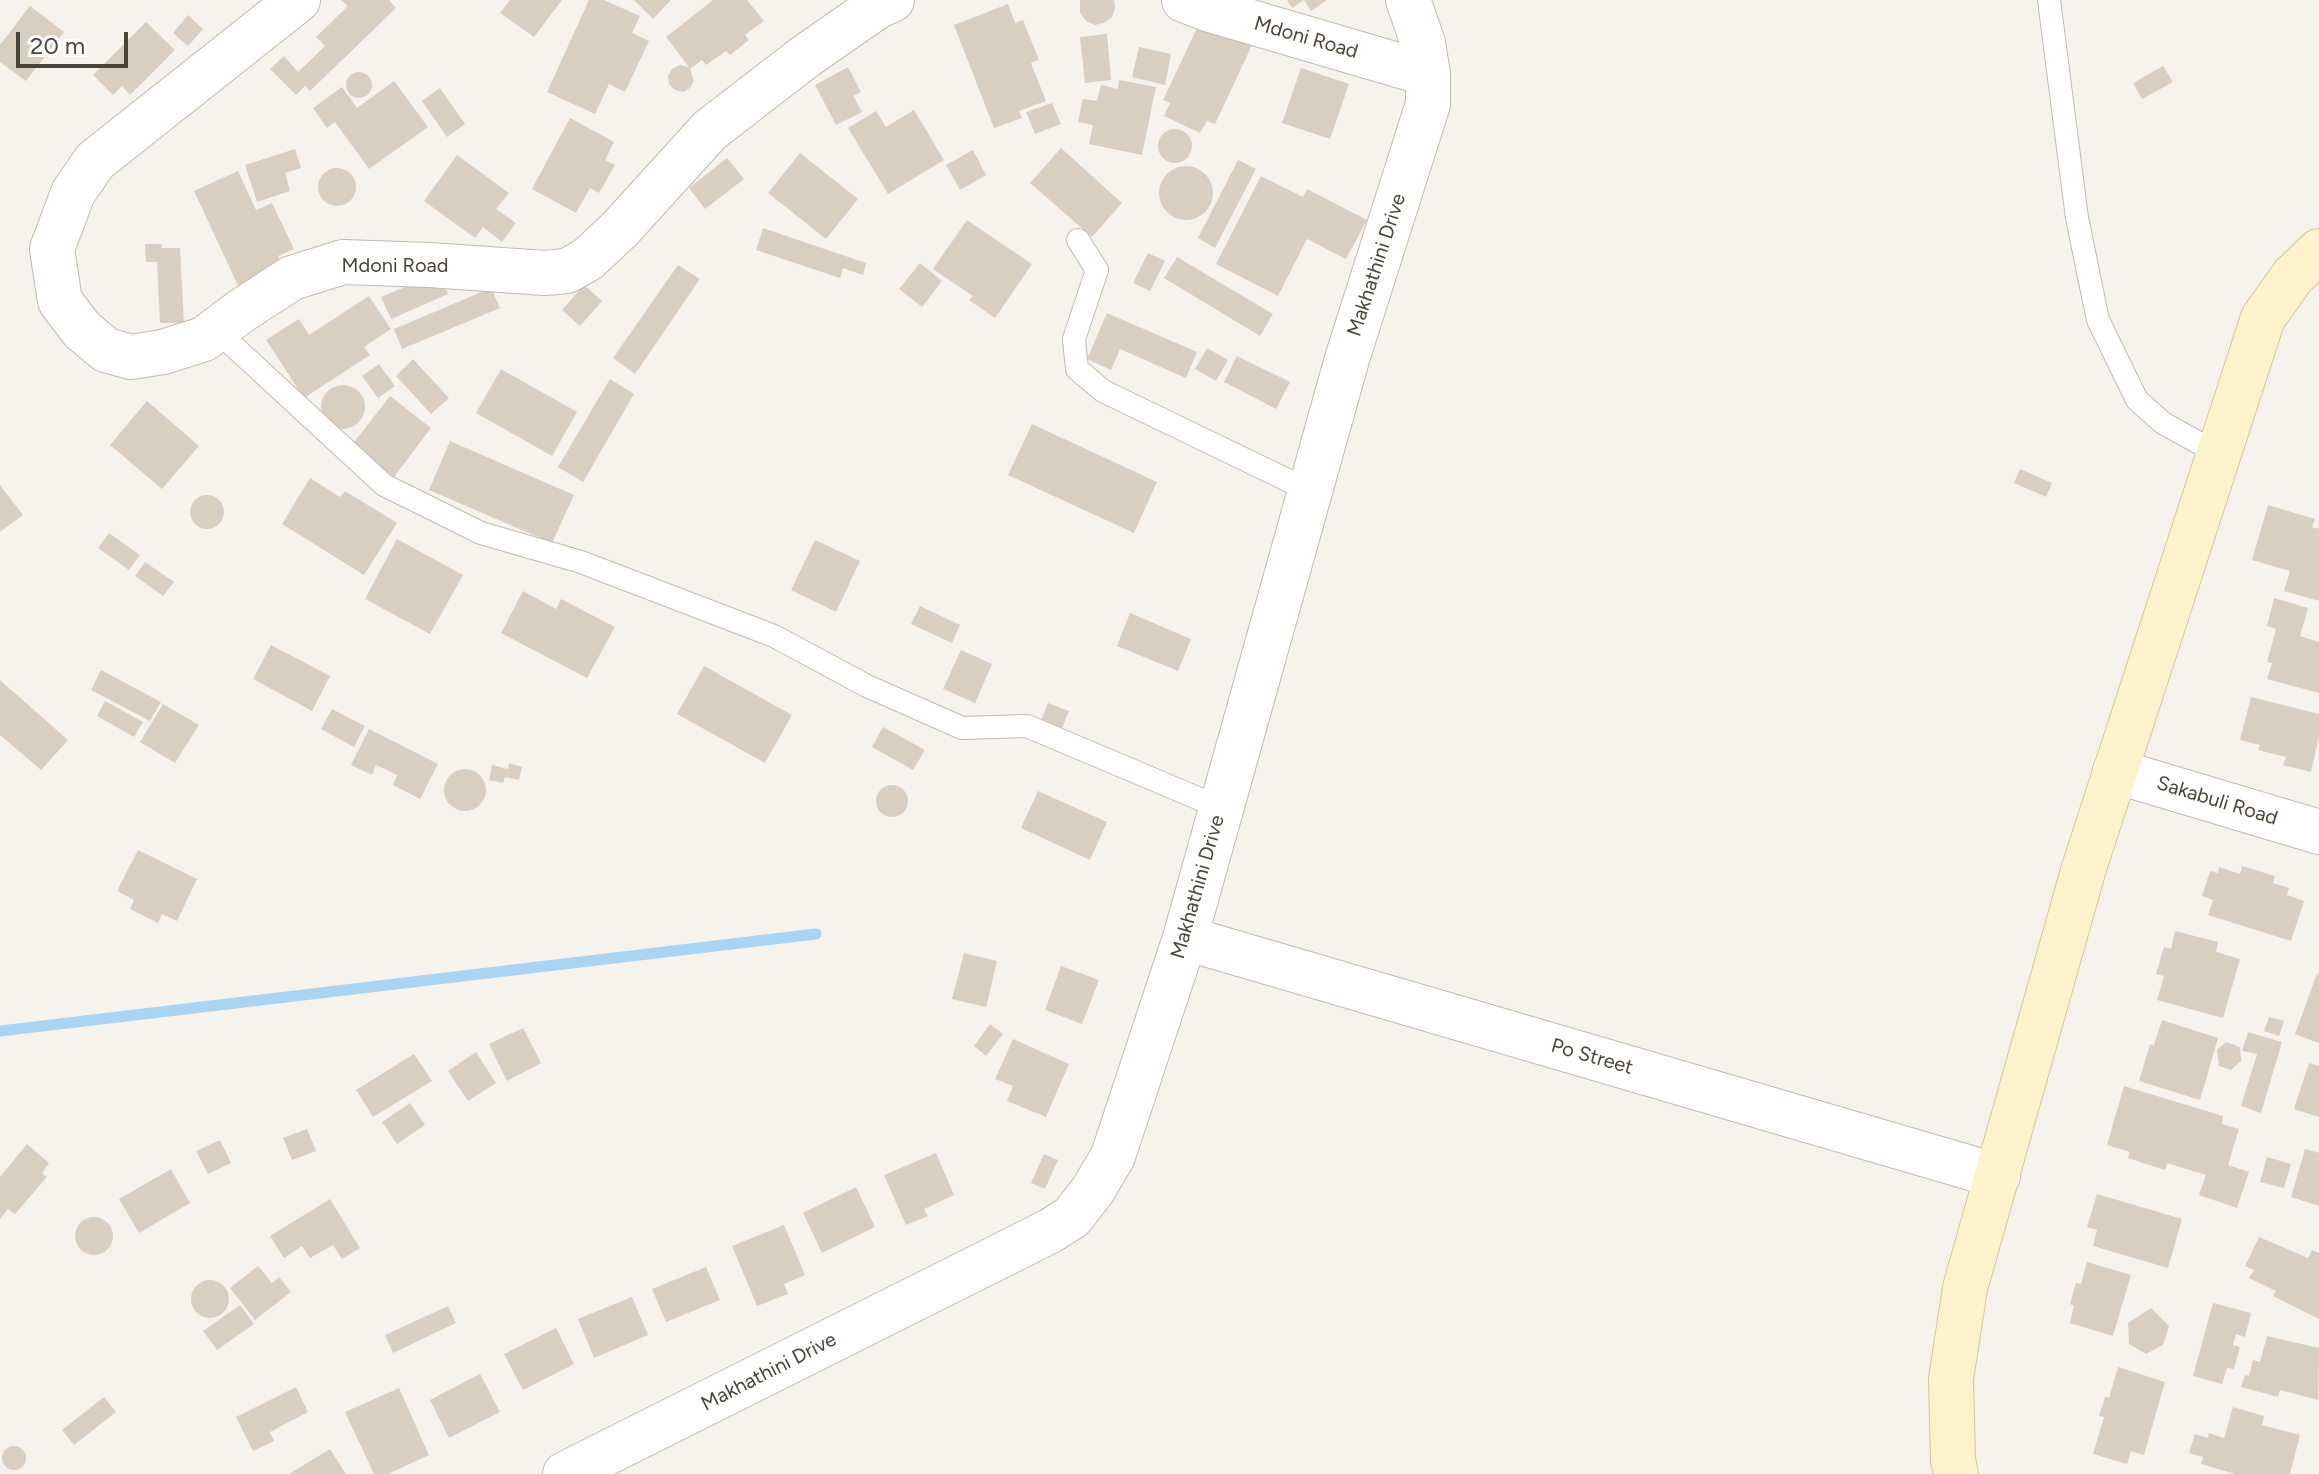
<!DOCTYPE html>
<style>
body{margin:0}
#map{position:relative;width:2319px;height:1474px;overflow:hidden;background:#f6f3ec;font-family:Figtree,sans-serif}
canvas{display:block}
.scale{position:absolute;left:16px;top:32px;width:112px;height:36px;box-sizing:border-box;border:4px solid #4b4439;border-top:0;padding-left:10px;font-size:24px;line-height:28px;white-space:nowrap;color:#4b4439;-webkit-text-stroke:6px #fff;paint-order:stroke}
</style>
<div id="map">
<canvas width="2319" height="1474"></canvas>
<div class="scale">20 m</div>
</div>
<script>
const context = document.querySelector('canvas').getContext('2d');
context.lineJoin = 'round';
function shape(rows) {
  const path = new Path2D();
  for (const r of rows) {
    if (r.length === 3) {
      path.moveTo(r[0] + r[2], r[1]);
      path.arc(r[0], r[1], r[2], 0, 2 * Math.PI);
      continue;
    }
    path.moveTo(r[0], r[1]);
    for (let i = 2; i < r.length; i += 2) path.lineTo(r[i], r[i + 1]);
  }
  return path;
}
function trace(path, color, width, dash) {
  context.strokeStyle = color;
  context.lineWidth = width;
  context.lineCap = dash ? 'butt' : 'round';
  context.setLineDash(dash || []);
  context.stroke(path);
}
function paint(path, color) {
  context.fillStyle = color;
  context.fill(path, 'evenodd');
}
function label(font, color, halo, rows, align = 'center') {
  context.font = font + ' Figtree,sans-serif';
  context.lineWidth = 6;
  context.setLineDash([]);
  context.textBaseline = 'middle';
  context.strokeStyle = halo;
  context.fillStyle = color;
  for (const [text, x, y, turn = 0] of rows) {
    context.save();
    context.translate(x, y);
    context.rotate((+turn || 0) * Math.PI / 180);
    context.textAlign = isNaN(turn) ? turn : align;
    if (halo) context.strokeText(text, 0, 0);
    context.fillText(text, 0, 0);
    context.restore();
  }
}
trace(shape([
 [0,1031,816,934]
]), '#a9d4f2', 11);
paint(shape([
 [341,0,389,0,396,8,310,91,305,86,296,95,270,69,284,56,298,72,325,46,316,37,348,6],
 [510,0,562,0,534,37,500,13],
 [589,0,604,0,640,16,632,33,649,41,625,92,609,84,595,114,547,92],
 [634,0,671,0,653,19],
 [713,0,747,0,764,21,745,35,749,40,730,55,726,51,706,65,702,60,690,69,694,81,690,88,683,92,675,90,669,84,668,76,672,69,680,65,689,67,666,37],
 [1080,0,1114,0,1115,8,1112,17,1104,23,1095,25,1086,21,1080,13],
 [1287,0,1327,0,1311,11,1304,0,1292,8],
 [1008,4,1015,23,1023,20,1039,60,1031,63,1046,101,1019,111,1022,118,994,128,954,25],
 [30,6,64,32,26,81,0,62,0,45],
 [188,15,203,29,188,46,173,33],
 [146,22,175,50,130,95,122,86,113,95,93,75],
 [1198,26,1219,36,1223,27,1254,41,1215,124,1207,121,1200,133,1164,116,1170,103,1163,100],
 [1107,34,1111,80,1085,83,1080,37],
 [1139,47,1171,54,1165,85,1132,77],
 [2163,66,2173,82,2142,99,2133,83],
 [848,67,861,92,853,96,862,112,836,125,815,85],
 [1301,68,1349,84,1330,139,1282,123],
 [359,85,13],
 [1119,80,1156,87,1142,155,1089,144,1093,125,1078,122,1083,99,1097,101,1101,85,1118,89],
 [394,81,428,127,369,169,335,122,327,128,313,108,342,87,357,108],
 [440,88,465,124,447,137,422,101],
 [1052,103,1061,124,1035,134,1026,112],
 [914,110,944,160,888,194,848,128,876,111,886,127],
 [570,118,614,142,605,160,615,165,599,193,590,188,576,213,532,189],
 [1175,146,17],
 [1061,148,1122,203,1092,237,1030,183],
 [295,149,301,168,285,173,290,191,257,202,245,165],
 [973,150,986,175,960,190,946,165],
 [800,153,858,199,826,239,768,193],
 [457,155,509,193,496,209,516,223,502,242,483,227,475,238,424,201],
 [727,158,744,179,705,209,689,188],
 [1238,160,1256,169,1215,248,1198,238],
 [1186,193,27],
 [337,187,19],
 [238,171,256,210,272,203,294,249,278,256,285,272,241,292,194,191],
 [1261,176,1303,197,1307,189,1367,220,1346,259,1307,239,1278,296,1216,264],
 [967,220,1032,264,995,318,969,300,973,296,933,269],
 [763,228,866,263,863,275,843,268,840,278,756,250],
 [145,244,162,244,162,248,180,248,184,323,160,323,157,262,146,262],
 [1148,253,1165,261,1150,291,1133,283],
 [1177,257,1273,314,1260,336,1164,278],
 [920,263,942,281,922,307,899,289],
 [678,265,700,279,635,374,613,358],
 [439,273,448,294,391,319,381,297],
 [584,285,602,301,580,326,562,310],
 [491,288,500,308,402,349,394,329],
 [369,296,391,329,364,347,370,355,304,398,266,340,299,319,309,335],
 [1107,313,1197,352,1186,378,1120,349,1111,370,1087,359],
 [1207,348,1228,360,1216,381,1195,369],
 [1237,356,1290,382,1276,409,1224,382],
 [413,359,449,398,431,414,396,376],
 [379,364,395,386,378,398,362,376],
 [501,369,577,412,552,456,476,413],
 [610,379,634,394,583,482,558,467],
 [343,407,22],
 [390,396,431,428,394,477,352,445],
 [147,401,199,446,162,489,110,445],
 [1032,424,1157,482,1134,533,1008,475],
 [450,441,574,495,552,543,429,490],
 [2020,469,2052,483,2046,497,2014,483],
 [310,478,340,497,345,491,397,523,364,575,282,524],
 [0,485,23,515,0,532],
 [207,512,17],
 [2268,505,2315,519,2312,527,2319,529,2319,601,2284,591,2290,571,2252,560],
 [109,533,140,555,129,570,98,548],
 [397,539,463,575,430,634,365,599],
 [815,540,860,561,836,612,791,590],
 [145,562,174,582,163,596,135,576],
 [523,591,556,609,561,599,615,627,587,678,501,633],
 [2274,598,2308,608,2300,636,2319,642,2319,693,2267,679,2272,663,2267,662,2276,629,2267,626],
 [920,606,960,625,952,643,911,624],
 [1130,613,1191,639,1178,671,1117,646],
 [271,645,330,676,312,711,253,679],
 [961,650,992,664,975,703,943,689],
 [704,666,792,715,765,763,677,714],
 [101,670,161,702,150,721,91,690],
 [0,680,68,740,41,770,0,735],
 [2251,697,2319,714,2319,736,2311,772,2283,765,2286,757,2258,750,2260,745,2240,740],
 [105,701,143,722,134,737,97,716],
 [1048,703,1069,711,1062,728,1041,720],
 [163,704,199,725,175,763,140,742],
 [332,709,365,726,354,747,321,729],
 [883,727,925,750,913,770,872,747],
 [369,729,438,764,420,799,393,785,397,775,376,765,372,775,351,765],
 [509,763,522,767,519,780,505,777,503,783,489,780,492,765,508,769],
 [465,790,21],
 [892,801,16],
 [1038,791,1107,822,1090,860,1021,828],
 [138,850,197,879,177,921,162,914,158,923,130,909,134,900,117,891],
 [2242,866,2275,876,2273,883,2289,888,2287,895,2304,901,2291,941,2208,915,2213,900,2202,896,2210,871,2218,873,2219,867,2240,874],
 [2175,931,2218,942,2216,952,2240,959,2223,1018,2157,1000,2164,976,2156,974,2164,947,2171,949],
 [964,953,997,961,986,1007,952,999],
 [1061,966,1099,980,1082,1024,1045,1010],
 [2317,974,2319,974,2319,1043,2295,1034],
 [2269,1017,2284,1021,2279,1036,2264,1031],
 [2162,1020,2218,1038,2200,1100,2139,1081,2150,1044,2154,1045],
 [990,1024,1003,1034,986,1056,974,1046],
 [523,1028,541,1063,507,1081,489,1044],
 [2248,1032,2282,1042,2261,1113,2241,1106,2257,1054,2242,1051],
 [1013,1039,1069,1064,1046,1117,1007,1101,1013,1086,995,1079],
 [2226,1042,2240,1047,2241,1061,2231,1070,2219,1066,2217,1050],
 [476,1052,496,1083,468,1101,448,1071],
 [414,1054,432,1081,373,1117,356,1090],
 [2309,1063,2319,1066,2319,1117,2294,1109],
 [2124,1086,2223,1116,2222,1124,2239,1129,2228,1165,2249,1172,2237,1208,2199,1195,2206,1175,2167,1163,2165,1170,2128,1158,2130,1152,2107,1145],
 [410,1103,425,1125,397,1144,382,1122],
 [307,1129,316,1151,292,1160,283,1138],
 [220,1140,231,1163,208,1174,196,1151],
 [27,1144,49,1163,42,1173,47,1177,15,1214,8,1209,0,1219,0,1177],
 [2305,1149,2319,1153,2319,1206,2291,1197],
 [936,1153,954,1195,924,1209,928,1216,906,1225,884,1175],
 [1044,1154,1058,1160,1045,1189,1031,1183],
 [2267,1157,2291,1164,2284,1188,2260,1182],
 [171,1169,190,1203,139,1233,119,1199],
 [856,1187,875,1227,822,1253,803,1213],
 [2097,1194,2182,1219,2168,1268,2093,1246,2097,1230,2087,1227],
 [330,1199,360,1248,342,1259,333,1245,310,1258,302,1246,284,1258,270,1236],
 [94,1236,19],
 [784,1225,805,1275,784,1284,788,1294,757,1306,732,1246],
 [2259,1237,2308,1258,2312,1250,2319,1253,2319,1319,2273,1296,2276,1291,2249,1278,2254,1270,2245,1266],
 [2087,1262,2131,1275,2113,1336,2070,1323,2074,1306,2070,1304,2076,1283,2081,1284],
 [258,1266,272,1283,279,1277,291,1292,255,1320,230,1288],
 [706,1267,720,1300,666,1322,652,1289],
 [210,1299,19],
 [632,1297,648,1335,594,1358,578,1319],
 [2213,1303,2251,1313,2245,1337,2236,1334,2233,1345,2240,1347,2234,1369,2227,1368,2222,1384,2193,1376],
 [240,1305,254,1324,217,1350,203,1331],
 [448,1306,456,1323,393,1353,385,1335],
 [2151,1308,2169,1326,2163,1345,2146,1354,2129,1344,2128,1323],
 [556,1328,574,1364,523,1390,504,1354],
 [2267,1336,2319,1348,2318,1400,2280,1390,2278,1397,2241,1387,2245,1375,2249,1376,2253,1360,2260,1362],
 [2118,1367,2165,1382,2144,1455,2131,1451,2127,1464,2093,1454,2104,1417,2099,1416,2105,1397,2109,1398],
 [480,1374,500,1412,449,1438,430,1400],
 [296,1387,308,1412,270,1432,274,1441,253,1451,236,1417],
 [399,1388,429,1455,388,1474,374,1474,345,1412],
 [104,1397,116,1412,74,1445,62,1430],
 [2233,1407,2264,1416,2262,1425,2300,1435,2290,1474,2235,1474,2201,1464,2203,1457,2189,1453,2195,1434,2208,1438,2209,1433,2224,1438],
 [14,1458,12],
 [330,1449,346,1474,289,1474]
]), '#d8cfc1');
const lane = shape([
 [2049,0,2077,218,2098,320,2137,400,2163,423,2217,453],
 [1078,240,1097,270,1074,339,1077,369,1103,391,1310,491],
 [216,330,384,485,481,533,581,562,774,636,867,686,962,728,1027,726,1221,808]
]);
const street = shape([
 [298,0,95,161,73,193,52,249,60,301,82,330,106,350,131,357,163,352,204,339,241,311,292,278,343,262,430,265,545,273,567,271,588,259,620,229,710,130,806,56,878,6,892,0],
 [1184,0,1210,10,1428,74],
 [2115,771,2319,832],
 [1185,938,1998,1176],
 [565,1474,1050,1231,1072,1217,1093,1190,1113,1156,1185,938,1347,359,1428,104,1428,74,1423,43,1408,0]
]);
const secondary = shape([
 [1956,1474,1953,1460,1951,1379,1965,1288,2084,868,2263,318,2293,276,2319,251]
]);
trace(lane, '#c2bbae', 24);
trace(street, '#c2bbae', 46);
trace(secondary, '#d6c79b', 46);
trace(lane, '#fff', 22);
trace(street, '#fff', 44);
trace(secondary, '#fff3cd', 44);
label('20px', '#4b4439', '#fff', [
 ["Mdoni Road",1306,38,16],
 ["Makhathini Drive",1377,265,-72],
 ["Mdoni Road",395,266],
 ["Sakabuli Road",2217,801,17],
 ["Makhathini Drive",1198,887,-74],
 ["Po Street",1592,1057,16],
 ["Makhathini Drive",769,1372,-27]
]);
</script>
